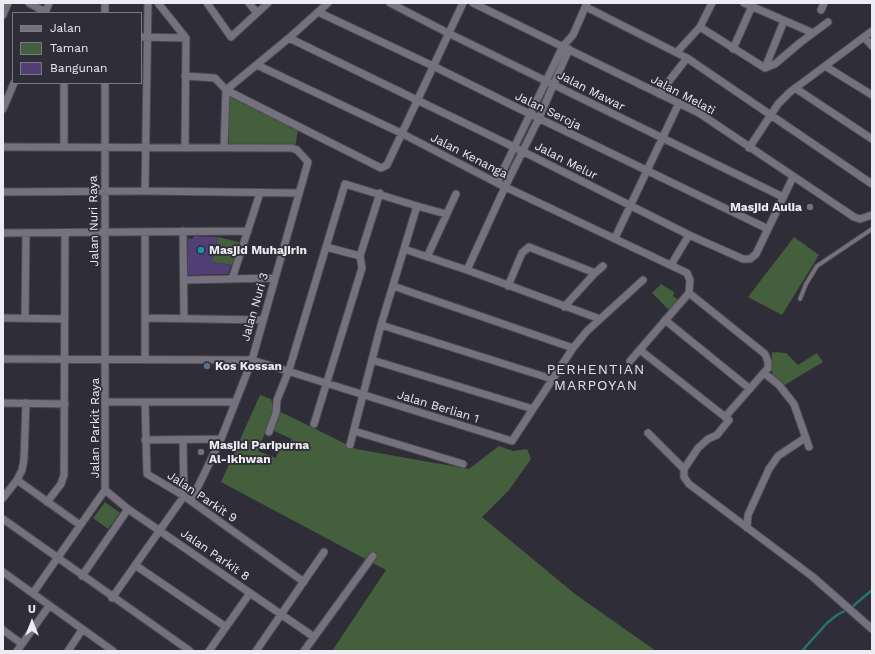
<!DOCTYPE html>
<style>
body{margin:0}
#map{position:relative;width:875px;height:654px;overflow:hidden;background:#2f2d37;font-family:"Work Sans",sans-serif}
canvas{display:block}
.frame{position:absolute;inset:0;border:4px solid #edecf2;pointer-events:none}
.legend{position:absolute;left:12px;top:12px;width:130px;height:72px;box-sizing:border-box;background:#2f2d37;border:1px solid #7b7982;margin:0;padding:5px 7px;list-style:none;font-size:12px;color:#edecf2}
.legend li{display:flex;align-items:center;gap:8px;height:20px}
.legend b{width:20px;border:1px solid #7b7982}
.north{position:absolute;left:12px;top:602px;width:40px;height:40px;-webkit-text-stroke:3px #2f2d37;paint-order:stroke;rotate:0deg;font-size:11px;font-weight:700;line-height:16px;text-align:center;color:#edecf2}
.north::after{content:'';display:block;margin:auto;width:14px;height:18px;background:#edecf2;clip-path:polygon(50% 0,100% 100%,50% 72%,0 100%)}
</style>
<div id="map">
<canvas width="875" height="654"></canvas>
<div class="frame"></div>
<ul class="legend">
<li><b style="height:5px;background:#75727e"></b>Jalan</li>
<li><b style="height:11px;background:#445f3c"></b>Taman</li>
<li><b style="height:11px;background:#513f76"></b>Bangunan</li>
</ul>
<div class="north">U</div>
</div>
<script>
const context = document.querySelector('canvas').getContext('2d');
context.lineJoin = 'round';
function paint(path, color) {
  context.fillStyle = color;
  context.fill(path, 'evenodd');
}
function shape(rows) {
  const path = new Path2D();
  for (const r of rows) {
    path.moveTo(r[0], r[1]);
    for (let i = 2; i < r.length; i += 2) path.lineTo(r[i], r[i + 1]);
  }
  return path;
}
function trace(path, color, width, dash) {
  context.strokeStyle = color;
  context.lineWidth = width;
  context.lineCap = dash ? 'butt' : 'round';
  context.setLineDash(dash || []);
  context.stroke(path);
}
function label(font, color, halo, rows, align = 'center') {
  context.font = font + ' "Work Sans",sans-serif';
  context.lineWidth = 3.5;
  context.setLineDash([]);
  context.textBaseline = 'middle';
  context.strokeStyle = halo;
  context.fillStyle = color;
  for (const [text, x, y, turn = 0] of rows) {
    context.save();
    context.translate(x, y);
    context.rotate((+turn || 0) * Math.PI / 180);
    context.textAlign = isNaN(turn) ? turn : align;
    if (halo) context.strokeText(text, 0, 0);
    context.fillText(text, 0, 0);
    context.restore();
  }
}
paint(shape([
 [228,96,298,130,295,147,229,148],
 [218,237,239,242,232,265,212,262],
 [794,237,819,255,782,315,748,297],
 [661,284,674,292,673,296,682,302,671,312,652,293],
 [772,352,786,353,798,365,817,353,823,362,783,386,775,379,771,370],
 [260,395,271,399,274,409,258,451,276,458,281,444,289,447,292,439,274,431,281,412,356,449,469,469,499,446,513,451,527,449,531,459,509,490,482,517,575,594,656,651,332,651,386,570,221,482],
 [105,502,120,513,108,529,93,518]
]), '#445f3c');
trace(shape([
 [802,651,827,623,837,615,852,607,872,590]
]), '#267377', 2.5);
paint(shape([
 [194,236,218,237,212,262,231,265,228,274,188,275,188,238,192,239]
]), '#513f76');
const lane = shape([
 [800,299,806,284,817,266,872,229]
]);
const street = shape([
 [29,3,45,12],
 [158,3,186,38,185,148],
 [207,3,231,37,268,3],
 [249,3,257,13],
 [390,3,448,33,783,197],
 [473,3,699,113,854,217,860,219,872,215],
 [744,3,813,33],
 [586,7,687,58],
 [821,10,824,3],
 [318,12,433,66,530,114,768,229],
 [45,13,49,3],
 [105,13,105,3],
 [3,15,8,3],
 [700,27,765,68,775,64,801,42,828,22],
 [141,37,186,38],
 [864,37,872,46],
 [289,38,514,147,689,235,743,259,750,259,756,254,793,177],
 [733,49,752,6],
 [677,52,700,27,712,3],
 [257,65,401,133,497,183,687,273,690,280,689,293,630,361],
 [825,66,872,95],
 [765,68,784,21],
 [185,76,215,78,226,90,381,168,387,165,463,3],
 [64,83,64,147],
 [795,88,872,139],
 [226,90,289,38,328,3],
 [659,94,687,58,872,184],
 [3,109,14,83],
 [3,147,292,148,297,150,308,162,252,360,221,439,191,501],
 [224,148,226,90],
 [749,148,778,104,790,92,872,31],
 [497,183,563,46,573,35,587,3],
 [145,191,148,3],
 [3,192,145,191,299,193],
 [417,206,446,214],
 [183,231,184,318],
 [145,232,145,359],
 [3,233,248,231],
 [615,238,679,103],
 [326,247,345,184,417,206,404,249],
 [427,257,456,194],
 [671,265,689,235],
 [467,270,505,187,539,118,569,49],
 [232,279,260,193],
 [184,280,275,278],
 [393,286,573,348],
 [508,286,522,253,529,247,595,273],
 [689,293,765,354,768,362,768,368,725,417],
 [564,307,595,273,603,266],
 [3,318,64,319],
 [25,318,26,234],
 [145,318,263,320],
 [665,320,750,389],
 [381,325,552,379],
 [640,350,729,420,717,435,708,439,698,448,684,469,684,477,689,484,813,577,872,629],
 [3,359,252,360,512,441,573,348,587,331,643,280],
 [372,360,533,409],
 [764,373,779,385,794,404,809,447],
 [106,402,235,402],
 [145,402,147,474,184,496,304,582],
 [3,403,65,404],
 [314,424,362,268,360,256,380,193],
 [354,431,463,464],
 [269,432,276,413,277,400,289,370,326,247,360,256],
 [648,433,684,469],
 [145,440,221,439],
 [350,445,381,325,404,249,467,270,600,319],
 [17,480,80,525],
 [105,490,128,509,314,637],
 [3,498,17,480,22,470,24,459,26,403],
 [47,502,61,484,64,475,65,234],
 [3,519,190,651],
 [747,528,748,515,769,469,778,456,805,438],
 [135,565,226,627],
 [3,572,113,651],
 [82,576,128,509],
 [33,593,105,490,105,83],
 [112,598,184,496,183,440],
 [3,630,22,644],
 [17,651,49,606],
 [68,651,82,630],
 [209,651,250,593],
 [256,651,324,552],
 [304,651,373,556]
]);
trace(lane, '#4b4951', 5.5);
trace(street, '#4b4951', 9);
trace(lane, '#75727e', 3.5);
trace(street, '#75727e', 7);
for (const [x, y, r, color] of [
 [810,207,4,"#6b7280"],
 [201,250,4,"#0f9aa8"],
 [207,366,4,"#5c6f8a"],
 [201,452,4,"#6b7280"]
]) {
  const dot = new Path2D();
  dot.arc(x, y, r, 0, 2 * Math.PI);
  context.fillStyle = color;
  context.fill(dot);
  trace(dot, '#2f2d37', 1.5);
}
label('12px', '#edecf2', '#2f2d37', [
 ["Jalan Mawar",591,91,27],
 ["Jalan Melati",683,95,28],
 ["Jalan Seroja",548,111,26],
 ["Jalan Kenanga",469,156,27],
 ["Jalan Melur",566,161,27],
 ["Jalan Nuri Raya",94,221,-91],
 ["Jalan Nuri 3",255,307,-74],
 ["Jalan Berlian 1",438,407,17],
 ["Jalan Parkit Raya",95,428,-90],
 ["Jalan Parkit 9",202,497,34],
 ["Jalan Parkit 8",215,555,35]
]);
label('bold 12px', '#edecf2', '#2f2d37', [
 ["Masjid Aulia",802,207,"right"],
 ["Masjid Muhajirin",209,250],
 ["Kos Kossan",215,366],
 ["Masjid Paripurna",209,445],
 ["Al-Ikhwan",209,459]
], 'left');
context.letterSpacing = '1px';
label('14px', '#e2dfec', '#2f2d37', [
 ["PERHENTIAN",596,370],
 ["MARPOYAN",596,386]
]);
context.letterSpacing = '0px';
</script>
